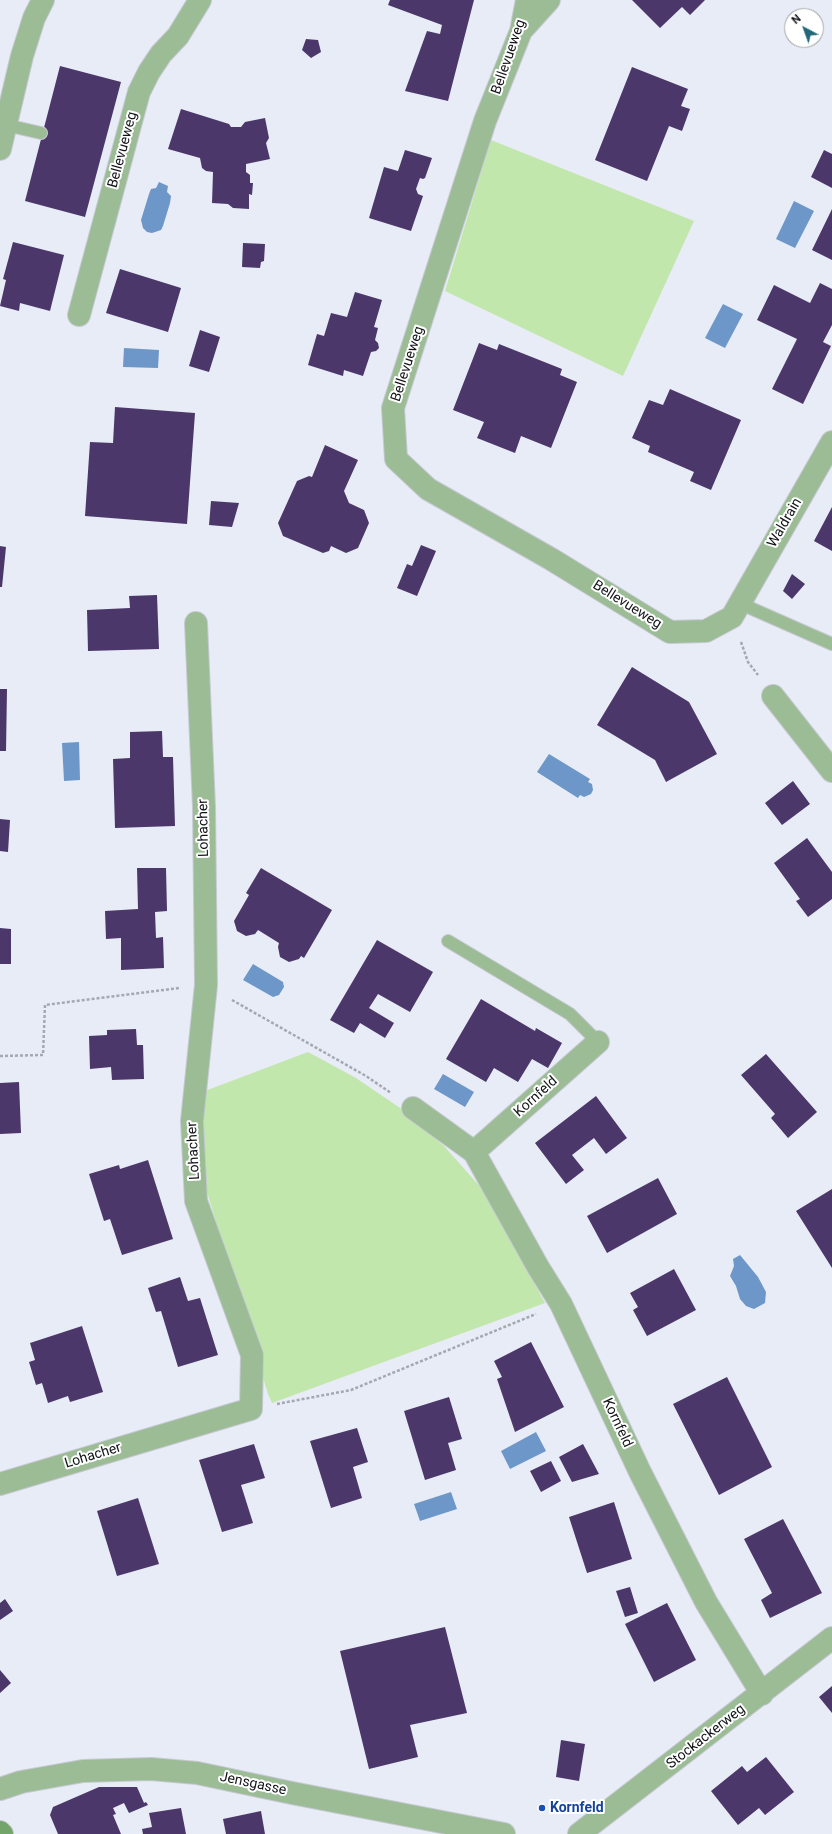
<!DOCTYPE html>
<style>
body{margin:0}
#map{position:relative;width:832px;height:1834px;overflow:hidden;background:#e8ecf6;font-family:Roboto,sans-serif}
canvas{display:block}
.north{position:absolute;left:784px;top:8px;width:40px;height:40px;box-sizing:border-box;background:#fff;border:1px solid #a0a1a2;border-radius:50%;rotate:319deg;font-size:11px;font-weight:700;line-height:16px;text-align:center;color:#111316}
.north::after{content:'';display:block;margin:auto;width:14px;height:18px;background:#226878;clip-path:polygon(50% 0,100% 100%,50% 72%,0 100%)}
</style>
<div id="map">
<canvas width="832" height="1834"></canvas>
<div class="north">N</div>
</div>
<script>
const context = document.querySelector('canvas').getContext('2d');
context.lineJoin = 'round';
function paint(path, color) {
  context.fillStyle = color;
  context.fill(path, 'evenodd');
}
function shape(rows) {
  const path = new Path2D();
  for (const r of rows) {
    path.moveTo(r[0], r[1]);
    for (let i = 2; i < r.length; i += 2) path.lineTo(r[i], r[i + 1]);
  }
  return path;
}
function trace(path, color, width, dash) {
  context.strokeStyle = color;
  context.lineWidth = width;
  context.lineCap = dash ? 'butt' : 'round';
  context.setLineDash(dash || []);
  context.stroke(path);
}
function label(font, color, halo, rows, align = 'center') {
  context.font = font + ' Roboto,sans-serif';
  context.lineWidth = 4;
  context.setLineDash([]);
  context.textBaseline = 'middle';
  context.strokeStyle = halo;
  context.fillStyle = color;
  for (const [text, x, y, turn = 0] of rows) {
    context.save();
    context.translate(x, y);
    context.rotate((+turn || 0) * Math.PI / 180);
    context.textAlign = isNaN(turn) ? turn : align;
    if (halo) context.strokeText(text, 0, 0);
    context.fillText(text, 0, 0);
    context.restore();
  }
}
paint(shape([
 [491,140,694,221,623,376,445,291],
 [308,1052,356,1078,403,1110,444,1146,484,1191,545,1303,272,1403,268,1394,201,1172,197,1142,205,1091]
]), '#c2e7ad');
paint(shape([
 [159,182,168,186,167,192,171,196,170,203,163,226,161,230,152,233,147,232,143,228,141,220,149,194,151,189,156,188],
 [794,201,814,211,795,248,776,239],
 [723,304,743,314,725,348,705,338],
 [124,348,159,350,158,368,123,367],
 [79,742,80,780,64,781,62,743],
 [549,754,590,779,588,782,592,784,593,790,591,794,584,797,580,795,578,798,537,772],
 [253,964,283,982,284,987,279,995,273,997,243,980],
 [443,1074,474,1092,465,1107,434,1089],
 [740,1255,758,1277,766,1292,765,1303,754,1309,746,1306,740,1299,736,1286,730,1276,734,1266,733,1259],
 [536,1432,546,1451,510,1469,501,1451],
 [451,1492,457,1509,420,1521,414,1504]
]), '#6c97c8');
paint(shape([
 [390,0,474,0,448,101,405,91,427,31,440,34,442,25,388,5],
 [632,0,705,0,690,15,682,7,660,28],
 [306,39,318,40,321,52,311,58,302,50],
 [60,66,121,82,85,217,25,201],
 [632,67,688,89,681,106,690,109,682,131,669,126,647,181,595,160],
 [181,109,229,124,231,127,241,127,245,122,265,118,269,138,266,143,270,159,246,164,246,172,250,175,250,183,253,183,252,195,249,194,249,209,233,208,228,204,212,203,213,172,206,171,202,168,200,158,168,149],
 [405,150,432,158,425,178,423,179,420,178,416,189,418,194,423,196,411,231,369,218,384,167,398,171],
 [824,150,832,154,832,188,811,177],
 [832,209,832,260,812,250],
 [13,242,64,255,50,311,20,303,19,311,0,306,6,280,3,279],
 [243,243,265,244,264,261,261,262,260,268,242,267],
 [120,269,181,288,168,332,106,313],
 [820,283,832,289,832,325,823,342,831,346,803,404,772,389,797,339,757,320,774,285,810,303],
 [355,292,382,300,374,327,378,328,375,340,378,343,379,348,376,351,371,352,363,376,344,370,343,376,308,365,317,334,324,336,331,313,347,317],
 [200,330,220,337,209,372,189,366],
 [479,343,497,350,499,344,562,369,560,375,577,382,551,448,521,436,515,453,477,438,484,422,453,410],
 [670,389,741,420,711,490,690,481,694,472,648,452,650,446,632,438,649,400,663,405],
 [115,407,195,413,187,524,85,516,90,442,113,443],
 [325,445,358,460,344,491,349,503,364,510,369,523,358,548,346,553,331,546,329,551,323,553,283,536,278,523,297,481,309,476,312,477],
 [211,501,239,503,232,527,209,525],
 [832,507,832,551,814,541],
 [421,545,436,551,417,596,397,588,407,564,412,566],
 [0,546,6,547,2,587,0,587],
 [792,574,805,584,792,599,783,591],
 [157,595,159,649,88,651,87,610,130,608,129,596],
 [632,667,689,702,717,754,666,782,655,760,597,725],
 [0,689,7,689,6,751,0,751],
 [162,731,163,757,173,757,175,826,115,828,113,759,130,758,130,732],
 [793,781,810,804,782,825,765,803],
 [0,819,10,820,8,852,0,851],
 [807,838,832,872,832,899,808,917,796,901,800,899,774,863],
 [137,868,166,868,167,911,155,912,156,938,163,937,164,968,121,970,121,938,106,939,105,911,138,909],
 [261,868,332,910,304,958,301,956,299,959,289,962,280,957,278,947,279,943,258,930,255,934,246,936,237,931,234,921,249,895,246,893],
 [0,928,11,929,11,964,0,964],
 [377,940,433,972,410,1012,378,994,369,1008,394,1023,385,1038,360,1023,354,1033,330,1020],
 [481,999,535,1031,536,1028,562,1043,548,1068,532,1059,518,1082,494,1068,486,1082,446,1059],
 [136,1029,137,1045,143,1045,144,1079,112,1080,111,1067,90,1069,89,1036,107,1035,107,1030],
 [766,1054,817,1112,788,1138,771,1118,775,1114,741,1075],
 [19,1082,21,1133,0,1134,0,1083],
 [596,1096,627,1138,606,1154,594,1138,572,1155,584,1170,566,1184,535,1143],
 [148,1160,173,1239,122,1255,110,1219,104,1221,89,1174,119,1165,120,1169],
 [658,1178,677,1214,607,1253,587,1216],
 [832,1189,832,1268,796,1211],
 [674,1269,696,1310,647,1336,633,1310,638,1307,630,1293],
 [180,1277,188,1301,200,1298,218,1355,178,1367,161,1311,156,1312,148,1288],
 [82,1326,103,1392,70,1402,68,1396,48,1403,42,1383,36,1385,29,1362,35,1360,30,1343],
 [531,1342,564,1407,515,1432,497,1379,502,1377,494,1361],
 [727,1377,772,1467,719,1495,673,1404],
 [449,1397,462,1439,448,1443,456,1470,425,1480,404,1411],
 [357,1428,368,1462,353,1467,362,1498,331,1508,310,1441],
 [254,1444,265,1478,241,1485,253,1523,222,1532,199,1460],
 [583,1444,599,1474,572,1482,559,1457],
 [551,1461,561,1481,541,1492,530,1471],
 [138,1498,159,1564,117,1576,97,1511],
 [614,1502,632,1559,587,1573,569,1517],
 [783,1519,822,1593,770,1618,761,1600,772,1593,744,1539],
 [630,1587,638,1613,625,1617,616,1591],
 [5,1599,13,1611,0,1620,0,1603],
 [667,1603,696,1660,654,1682,625,1624],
 [445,1627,467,1713,410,1725,418,1757,369,1769,340,1651],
 [0,1670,11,1683,0,1693],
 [832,1686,832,1713,819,1697],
 [561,1740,585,1744,579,1781,556,1777],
 [766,1757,794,1792,765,1815,759,1808,738,1825,711,1791,742,1766,747,1772],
 [99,1787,137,1787,144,1803,146,1802,148,1805,129,1813,124,1803,113,1808,116,1814,113,1815,121,1834,58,1834,50,1815,53,1807],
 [181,1808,186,1834,143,1834,142,1829,152,1827,149,1813],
 [261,1811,265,1834,226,1834,223,1819]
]), '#4c376a');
const service = shape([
 [6,125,41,133],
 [739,603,832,644],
 [448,941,570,1014,598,1042]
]);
const minor = shape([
 [527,0,521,31,485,121,393,408,396,459,428,489,551,559,670,632,706,631,732,617,832,442],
 [521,31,549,0],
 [0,149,22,56,34,18,43,0],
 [79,315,139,92,149,72,161,54,178,36,200,0],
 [773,696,832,771],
 [413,1108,474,1152,538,1267,561,1304,640,1472,706,1602,762,1694],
 [474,1152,598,1042],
 [0,1484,251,1409,252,1355,196,1201,192,1121,206,985,204,807,196,623],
 [579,1834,832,1638]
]);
const tertiary = shape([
 [0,1789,21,1782,83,1771,151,1769,197,1773,292,1793,504,1834]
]);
const secondary = shape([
 [0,1832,2,1834]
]);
trace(service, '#c6c9d2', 14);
trace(minor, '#c6c9d2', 24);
trace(tertiary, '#c6c9d2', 24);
trace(secondary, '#c6c9d2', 24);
trace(shape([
 [741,642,748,662,758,675],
 [232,1000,366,1076,391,1093],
 [0,1056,43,1055,45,1005,179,988],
 [277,1404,351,1390,536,1314]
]), '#a4a8b0', 2.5, [3, 2]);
trace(service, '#9bbc95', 12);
trace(minor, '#9bbc95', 22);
trace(tertiary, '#9bbc95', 22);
trace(secondary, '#73a469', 22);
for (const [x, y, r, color] of [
 [542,1808,4,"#1a4fb4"]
]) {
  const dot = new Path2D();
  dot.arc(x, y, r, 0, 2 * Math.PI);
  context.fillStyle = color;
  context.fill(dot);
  trace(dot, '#fff', 1.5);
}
label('14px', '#111316', '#fff', [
 ["Bellevueweg",509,57,-71],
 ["Bellevueweg",123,150,-75],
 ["Bellevueweg",408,364,-72],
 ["Waldrain",785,523,-60],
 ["Bellevueweg",627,605,32],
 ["Lohacher",204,828,-91],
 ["Kornfeld",536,1097,-42],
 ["Lohacher",194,1151,-93],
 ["Kornfeld",617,1423,65],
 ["Lohacher",93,1456,-17],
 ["Stockackerweg",706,1737,-38],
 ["Jensgasse",253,1784,12]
]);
label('bold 14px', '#164399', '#fff', [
 ["Kornfeld",550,1808]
], 'left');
</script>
